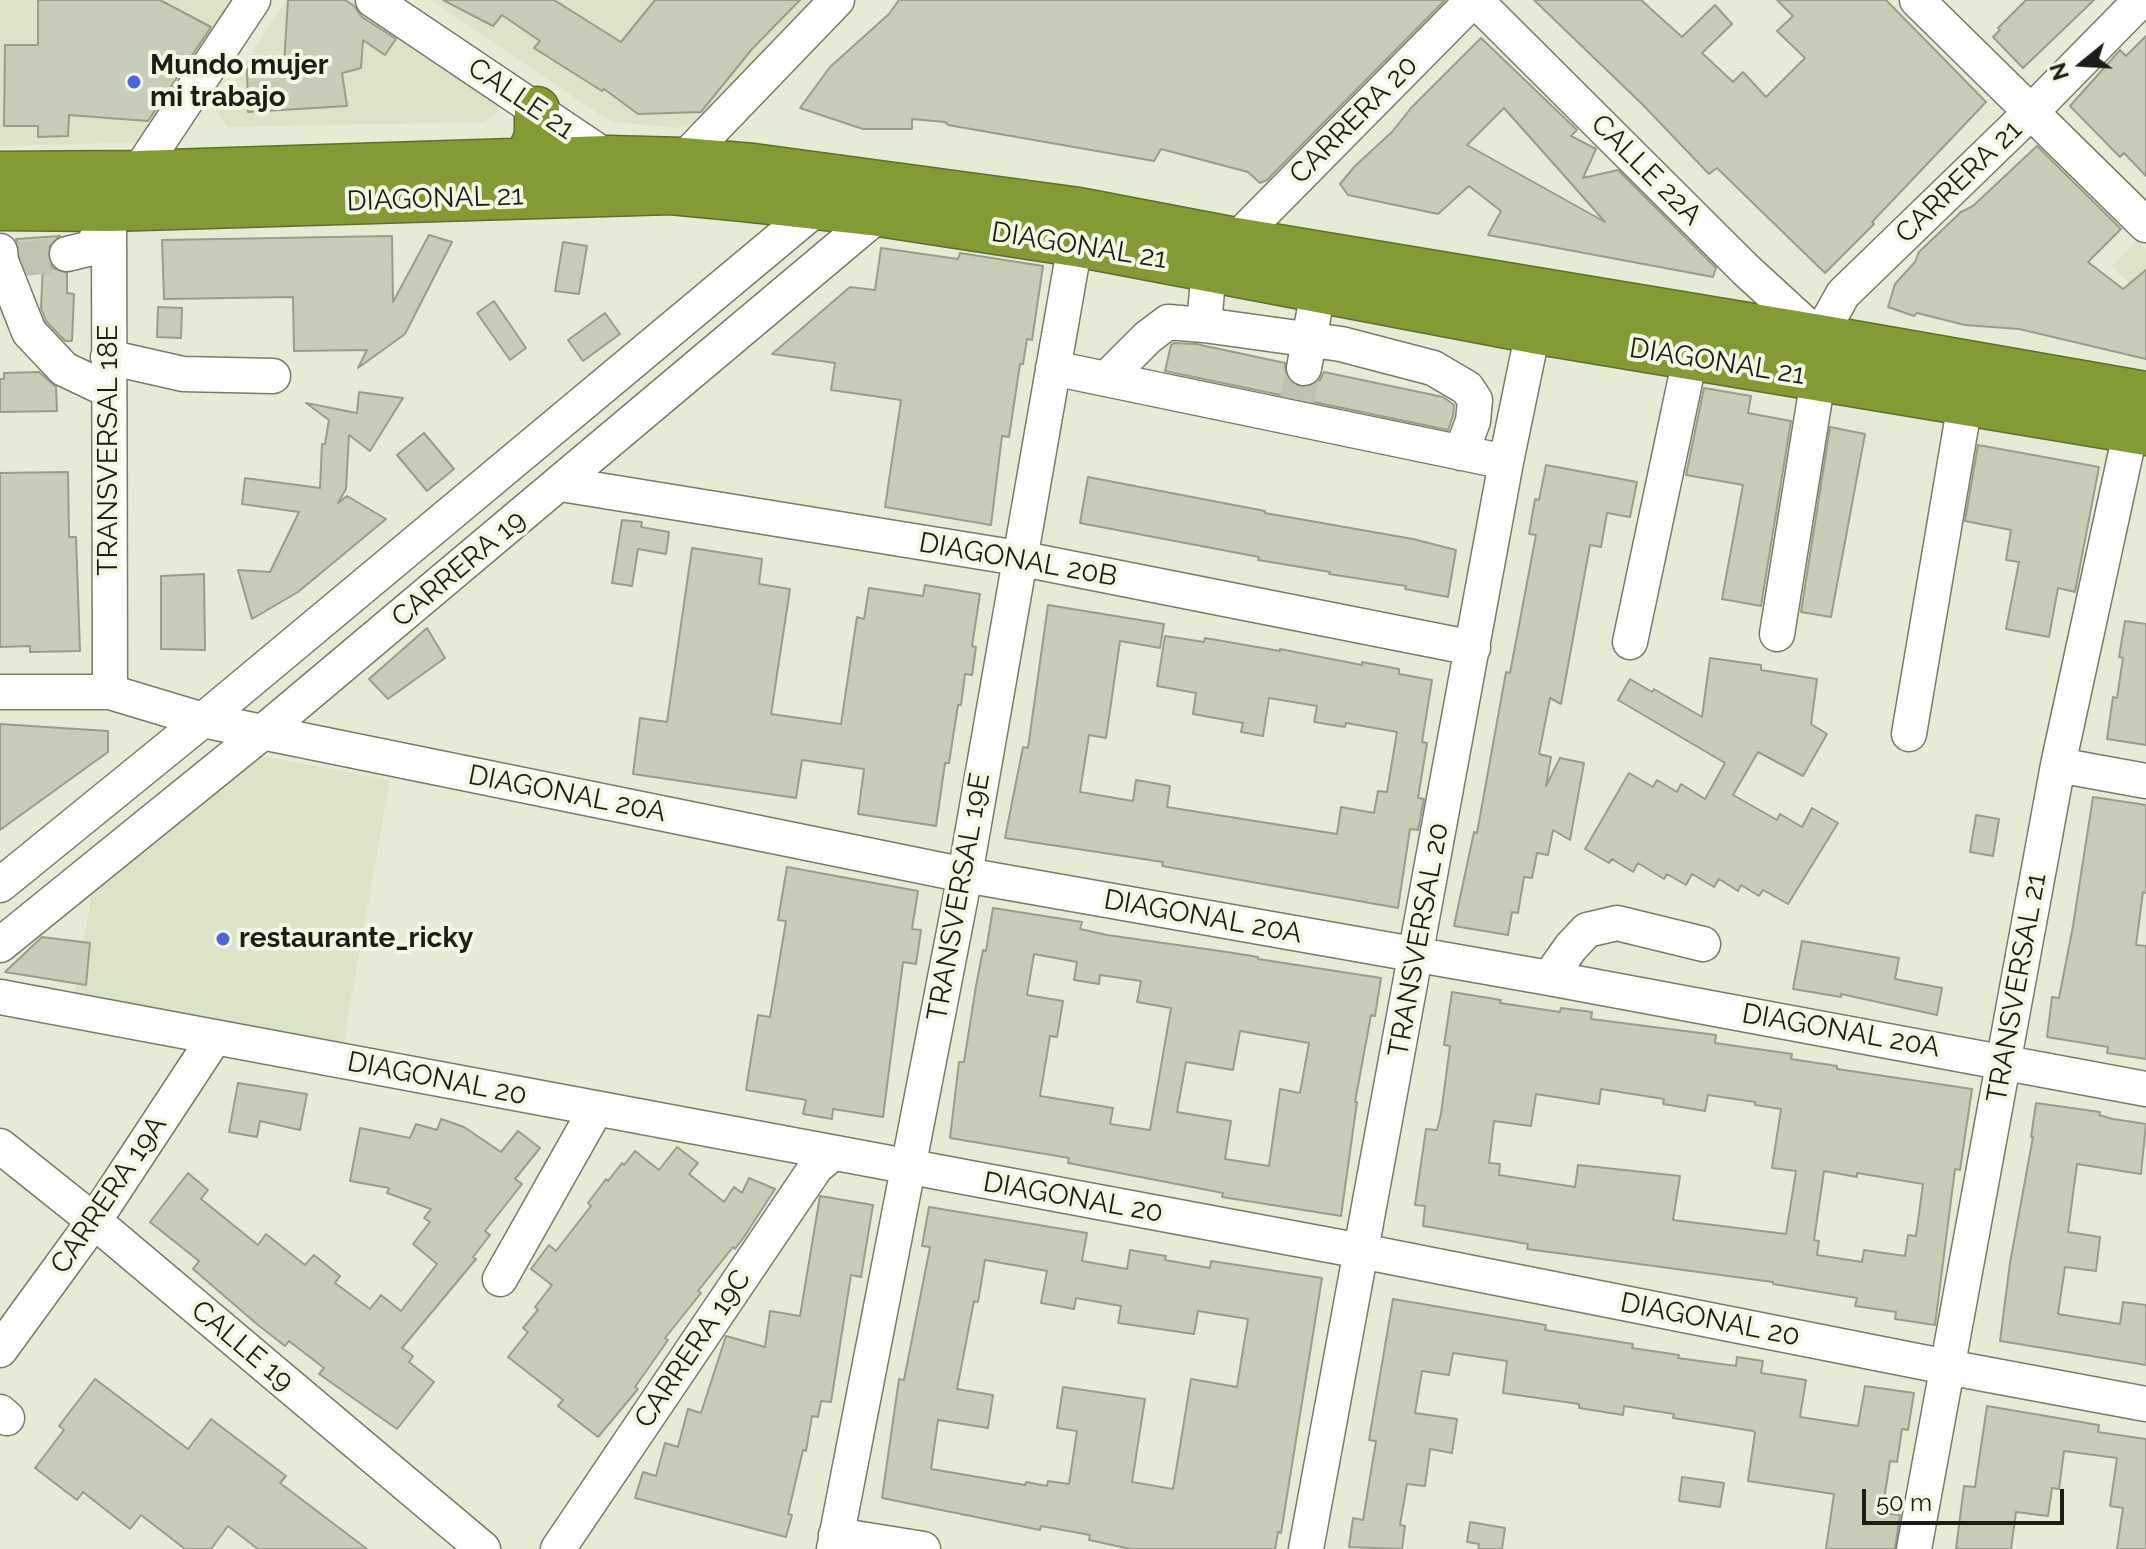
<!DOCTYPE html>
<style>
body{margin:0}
#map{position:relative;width:2146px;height:1549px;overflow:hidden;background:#e5ecd6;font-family:Raleway,sans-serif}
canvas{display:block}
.north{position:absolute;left:2042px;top:24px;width:80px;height:80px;-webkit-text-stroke:6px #f2f9e3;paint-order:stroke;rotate:252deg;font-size:22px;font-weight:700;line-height:32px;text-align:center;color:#1b1e16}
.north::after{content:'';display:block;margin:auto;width:28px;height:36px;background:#1b1e16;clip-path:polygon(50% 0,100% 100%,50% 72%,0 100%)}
.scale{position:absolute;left:1862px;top:1489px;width:202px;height:36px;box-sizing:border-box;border:4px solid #1b1e16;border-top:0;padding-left:10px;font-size:24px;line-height:28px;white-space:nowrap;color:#1b1e16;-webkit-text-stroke:6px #f2f9e3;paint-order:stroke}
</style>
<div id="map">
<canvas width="2146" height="1549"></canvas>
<div class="north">N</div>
<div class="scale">50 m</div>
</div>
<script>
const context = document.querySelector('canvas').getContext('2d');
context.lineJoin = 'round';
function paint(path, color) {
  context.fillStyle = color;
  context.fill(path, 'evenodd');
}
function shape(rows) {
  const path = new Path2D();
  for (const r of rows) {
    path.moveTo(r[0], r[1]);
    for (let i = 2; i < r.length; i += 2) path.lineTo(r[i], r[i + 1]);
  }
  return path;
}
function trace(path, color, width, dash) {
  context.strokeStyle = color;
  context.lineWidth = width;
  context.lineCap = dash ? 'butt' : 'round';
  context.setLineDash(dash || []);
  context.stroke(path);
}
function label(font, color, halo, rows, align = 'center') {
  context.font = font + ' Raleway,sans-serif';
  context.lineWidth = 8;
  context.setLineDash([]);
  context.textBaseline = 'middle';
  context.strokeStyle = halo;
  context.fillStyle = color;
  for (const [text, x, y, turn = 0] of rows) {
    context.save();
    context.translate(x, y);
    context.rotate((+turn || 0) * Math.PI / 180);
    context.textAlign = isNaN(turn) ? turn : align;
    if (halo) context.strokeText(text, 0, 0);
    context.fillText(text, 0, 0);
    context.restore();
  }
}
paint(shape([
 [0,0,242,0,150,142,0,146],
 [286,0,360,0,500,92,498,112,485,122,228,127,219,116,218,105],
 [431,0,817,0,697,123,677,128,614,122,597,113],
 [2137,240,2146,249,2146,299,2112,266],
 [251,754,390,780,343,1044,74,996,94,882]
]), '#dae4c6');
const building = shape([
 [38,0,160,0,211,27,148,121,69,115,68,136,38,137,38,126,4,126,5,45,38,45,38,0],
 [288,0,345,0,354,6,362,17,396,39,385,55,363,40,361,68,342,73,347,106,248,112,247,69,284,64,288,0],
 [443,0,554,0,621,42,655,0,800,0,752,49,701,112,638,114,604,89,602,91,534,48,540,41,502,15,493,26,443,0],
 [899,0,1445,0,1267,180,1260,183,1248,172,1161,149,1154,161,948,125,945,122,912,119,912,129,863,129,800,108,830,67,889,14,899,0],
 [1534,0,1641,0,1682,37,1715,5,1732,24,1702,53,1733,82,1743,72,1766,97,1805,58,1777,31,1793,16,1777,0,1886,0,1986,102,1872,222,1874,224,1825,273,1717,168,1709,174,1643,105,1534,0],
 [2026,0,2094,0,2023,68,1993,37,2000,30,1998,28,2026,0],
 [2146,36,2146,176,2124,153,2120,157,2070,106,2120,50,2126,56,2146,36],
 [1481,38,1577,130,1571,136,1596,149,1583,178,1618,170,1716,268,1713,277,1488,235,1501,211,1469,186,1438,214,1348,195,1340,184,1355,166,1392,132,1411,108,1481,38],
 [1504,108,1569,181,1605,222,1467,145,1504,108],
 [2037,146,2121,229,2088,262,2123,289,2146,270,2146,359,2019,329,1965,325,1917,313,1914,316,1888,307,1895,284,1915,262,1919,252,1961,212,1973,206,2037,146],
 [429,235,452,242,405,334,358,368,367,350,294,351,293,297,164,299,162,240,392,236,393,302,429,235],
 [60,236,48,248,47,258,53,268,67,273,67,293,74,294,72,341,65,341,46,321,41,308,43,263,27,273,16,239,60,236],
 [563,242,587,246,579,294,555,291,563,242],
 [881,248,958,259,960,253,1043,266,1032,340,1027,339,1023,364,1020,364,1009,437,1002,436,991,525,885,507,901,400,831,390,835,363,772,354,850,287,875,290,881,248],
 [494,301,526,348,510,360,477,313,494,301],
 [158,307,182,308,181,338,157,337,158,307],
 [605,313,620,334,583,361,568,340,605,313],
 [1174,343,1196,344,1285,363,1286,375,1291,383,1300,387,1311,386,1320,380,1324,372,1443,397,1454,405,1453,416,1448,430,1165,371,1171,345,1174,343],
 [39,372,56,387,57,411,0,412,0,379,4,379,4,373,39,372],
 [1704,388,1751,396,1748,413,1791,421,1761,606,1722,599,1743,485,1686,475,1704,388],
 [359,392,403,398,370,451,349,435,346,489,338,503,347,496,386,519,298,592,252,619,238,570,270,572,299,512,242,504,245,478,320,488,322,444,325,444,329,420,306,403,357,413,359,392],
 [1830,427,1865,434,1831,617,1801,612,1830,427],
 [424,433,454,469,427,491,397,455,424,433],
 [1978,445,2099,467,2075,592,2058,588,2049,637,2006,629,2019,562,2006,560,2011,530,1965,521,1978,445],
 [1546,465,1637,482,1630,517,1607,513,1601,547,1590,545,1561,704,1550,698,1539,754,1551,757,1546,786,1560,758,1584,763,1570,840,1553,830,1548,855,1537,853,1532,878,1524,877,1518,913,1512,912,1508,935,1454,926,1474,832,1477,833,1506,672,1510,673,1536,535,1529,534,1535,499,1539,500,1546,465],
 [68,472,69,537,76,537,80,651,30,652,30,646,0,647,0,473,68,472],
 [1088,477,1265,511,1265,513,1413,539,1456,550,1448,597,1405,589,1406,586,1329,574,1330,572,1258,560,1259,557,1080,523,1088,477],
 [622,520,642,522,641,527,669,532,666,554,638,549,632,586,612,583,622,520],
 [692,548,762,559,759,584,790,589,771,714,841,724,857,617,864,619,869,588,923,596,925,585,980,594,972,646,976,647,972,675,965,674,961,705,958,705,949,763,945,763,936,826,858,814,864,769,802,760,796,798,633,774,640,718,667,722,692,548],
 [204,574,205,650,161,649,161,576,204,574],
 [1048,605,1164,624,1160,648,1120,641,1106,738,1089,735,1080,792,1133,801,1136,780,1170,786,1167,807,1337,834,1341,807,1374,813,1378,791,1387,792,1397,732,1346,723,1345,727,1314,722,1317,706,1269,698,1263,736,1241,732,1243,723,1193,714,1196,693,1157,686,1165,636,1204,642,1205,638,1280,651,1280,649,1362,665,1362,662,1399,669,1399,674,1432,680,1422,742,1427,743,1418,798,1424,799,1418,830,1410,829,1398,908,1162,866,1163,862,1005,838,1023,747,1028,748,1048,605],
 [2125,621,2146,624,2146,745,2107,739,2113,697,2117,698,2123,658,2119,657,2125,621],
 [427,628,445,658,388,699,369,679,427,628],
 [1710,658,1761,665,1761,670,1817,679,1811,724,1827,734,1803,776,1758,752,1733,795,1777,820,1780,814,1802,827,1812,808,1838,823,1788,904,1763,890,1759,896,1741,885,1738,891,1719,879,1714,887,1692,874,1686,885,1667,874,1664,879,1638,863,1633,872,1612,859,1609,863,1585,849,1629,773,1653,787,1657,780,1677,792,1681,784,1705,799,1725,763,1618,700,1630,679,1652,692,1654,689,1702,717,1710,658],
 [0,724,108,731,108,752,0,830,0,724],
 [2093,797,2146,805,2146,893,2143,892,2136,945,2146,946,2146,1059,2107,1053,2108,1047,2047,1037,2052,997,2059,998,2073,926,2093,797],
 [1976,815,1999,819,1993,856,1970,852,1976,815],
 [787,867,918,891,912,929,921,930,916,964,903,962,883,1117,833,1109,832,1119,803,1114,806,1100,746,1090,758,1015,770,1017,786,921,778,920,787,867],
 [993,908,1082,922,1080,929,1107,935,1227,952,1258,957,1258,959,1381,978,1375,1016,1371,1015,1355,1102,1357,1102,1341,1216,1222,1197,1223,1193,1068,1163,1069,1158,950,1138,959,1062,964,1062,976,986,983,950,986,951,993,908],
 [1034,954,1077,962,1074,980,1099,984,1100,975,1141,981,1137,1002,1171,1008,1150,1130,1110,1124,1113,1108,1040,1096,1050,1036,1057,1037,1063,1001,1027,995,1034,954],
 [1240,1031,1309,1043,1300,1093,1280,1089,1269,1166,1225,1159,1231,1121,1177,1112,1186,1062,1233,1070,1240,1031],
 [42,937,90,943,86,985,5,972,42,937],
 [1802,941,1899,958,1895,979,1942,988,1937,1015,1841,994,1841,997,1793,989,1802,941],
 [1452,992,1501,1000,1500,1003,1560,1012,1561,1008,1592,1012,1591,1019,1716,1035,1715,1043,1792,1054,1791,1059,1837,1066,1837,1069,1972,1089,1960,1170,1955,1169,1935,1325,1895,1319,1896,1312,1855,1306,1857,1298,1773,1284,1773,1282,1527,1249,1528,1244,1423,1226,1425,1206,1415,1205,1426,1129,1437,1130,1441,1114,1450,1046,1444,1045,1452,992],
 [1601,1089,1664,1099,1663,1104,1705,1111,1708,1095,1755,1102,1755,1105,1781,1109,1772,1168,1796,1171,1786,1234,1673,1220,1680,1176,1578,1165,1575,1187,1499,1175,1500,1164,1489,1163,1494,1121,1531,1126,1536,1094,1599,1104,1601,1089],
 [1824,1171,1857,1177,1857,1173,1923,1184,1916,1236,1908,1235,1905,1256,1864,1250,1862,1262,1817,1255,1819,1241,1814,1240,1824,1171],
 [238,1083,307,1094,300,1130,260,1121,257,1137,229,1132,238,1083],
 [2036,1103,2100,1112,2099,1115,2113,1119,2146,1124,2141,1174,2077,1164,2068,1232,2100,1237,2096,1271,2065,1267,2058,1314,2120,1324,2123,1302,2146,1305,2146,1365,2000,1341,2010,1263,2033,1137,2031,1137,2036,1103],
 [441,1119,464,1127,501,1152,518,1131,540,1148,515,1179,522,1184,485,1231,490,1235,473,1257,476,1259,402,1348,413,1356,409,1362,434,1382,397,1429,319,1374,324,1368,289,1341,285,1346,258,1325,193,1269,199,1261,150,1222,188,1173,208,1190,201,1199,258,1245,266,1234,305,1265,314,1255,340,1276,335,1283,370,1309,381,1295,401,1311,437,1264,413,1244,430,1222,424,1218,431,1209,387,1193,389,1188,350,1181,360,1128,410,1138,416,1124,437,1130,441,1119],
 [677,1147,698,1163,689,1174,724,1202,734,1187,742,1193,749,1178,775,1189,744,1237,735,1249,733,1247,698,1291,701,1293,665,1338,668,1340,635,1387,638,1389,598,1437,558,1406,563,1400,508,1357,528,1332,523,1328,538,1310,535,1307,552,1285,531,1269,549,1245,556,1251,591,1206,588,1203,606,1179,608,1181,622,1163,624,1165,635,1151,659,1170,677,1147],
 [820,1196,873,1205,861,1277,851,1275,831,1402,821,1401,818,1417,812,1416,806,1451,803,1450,788,1514,792,1515,786,1537,635,1498,643,1472,656,1476,665,1443,678,1447,688,1409,701,1413,726,1336,765,1347,770,1311,800,1316,820,1196],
 [929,1207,1087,1233,1082,1261,1127,1269,1130,1250,1166,1256,1165,1260,1210,1268,1211,1261,1322,1278,1281,1533,1278,1532,1275,1549,1131,1549,1089,1540,1090,1535,1041,1526,1040,1530,882,1498,899,1379,904,1380,930,1247,922,1246,929,1207],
 [985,1260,1047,1271,1041,1303,1074,1309,1076,1298,1121,1306,1118,1323,1194,1334,1198,1311,1248,1319,1237,1387,1191,1379,1173,1489,1132,1482,1145,1399,1063,1387,1057,1428,1077,1431,1069,1484,1048,1481,1047,1486,1026,1482,1025,1485,931,1469,938,1420,988,1428,993,1395,957,1389,974,1301,978,1302,985,1260],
 [1393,1299,1546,1325,1545,1330,1633,1344,1632,1348,1679,1355,1678,1358,1736,1366,1737,1357,1763,1361,1761,1373,1806,1380,1800,1417,1858,1426,1865,1386,1914,1393,1908,1430,1902,1429,1897,1462,1890,1461,1882,1513,1900,1515,1895,1549,1826,1549,1834,1494,1748,1481,1755,1433,1753,1431,1673,1418,1674,1414,1624,1406,1623,1415,1579,1408,1579,1404,1503,1393,1507,1361,1453,1353,1449,1375,1422,1371,1415,1413,1457,1419,1452,1453,1430,1449,1425,1486,1407,1484,1400,1525,1405,1526,1402,1549,1349,1547,1353,1518,1363,1520,1376,1441,1369,1440,1393,1299],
 [95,1379,188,1449,211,1419,286,1476,280,1483,367,1549,258,1549,228,1526,211,1549,185,1549,141,1515,130,1529,83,1492,77,1500,35,1468,64,1430,59,1426,95,1379],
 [1987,1406,2099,1425,2098,1432,2146,1439,2146,1549,2117,1549,2123,1508,2110,1506,2117,1458,2064,1451,2059,1489,2052,1488,2048,1516,2016,1512,2011,1549,1956,1549,1964,1486,1975,1487,1987,1406],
 [1682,1477,1724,1483,1720,1507,1679,1501,1682,1477],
 [1470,1522,1505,1528,1502,1549,1478,1549,1479,1544,1467,1542,1470,1522]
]);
paint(building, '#c7ceb8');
trace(building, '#979e89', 2);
trace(shape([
 [16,260,67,254],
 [1297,400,1304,368]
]), '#bdc3b0', 34, [34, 17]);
const minor = shape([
 [373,0,614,162],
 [1475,0,1746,270,1819,337,1843,294,2031,112,2141,0],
 [1917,0,2146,225],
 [683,160,837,0],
 [109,209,110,692],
 [1236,240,1473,0],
 [0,251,1,261,29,332,64,369,108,390],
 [67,254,88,249,94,244,109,209,138,173,253,0],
 [1204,325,1209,268],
 [108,357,183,374,273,376],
 [1053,368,1506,462],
 [1304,368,1318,291],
 [1107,378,1148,337,1168,322,1204,325,1341,344,1433,368,1467,388,1475,400,1473,421,1461,453],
 [561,484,1018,558,1473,648],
 [1777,634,1818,379],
 [1630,642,1690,358],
 [0,692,110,692,203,720,965,875,1549,978,2146,1089],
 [1909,734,1965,403],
 [2058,765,2146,781],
 [0,885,203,720,830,197],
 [0,945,263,732,891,204],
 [1549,978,1571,947,1587,930,1617,923,1703,944],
 [0,997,1361,1251,1947,1367,2146,1404],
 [0,1146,94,1221,483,1549],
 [500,1279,596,1109],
 [0,1350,94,1221,215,1037],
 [0,1412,7,1418],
 [836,1535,923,1549],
 [558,1549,816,1167,833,1153],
 [834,1549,965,875,1075,244],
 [1306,1549,1506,462,1533,331],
 [1914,1549,2058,765,2131,429]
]);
const highway = shape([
 [527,160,537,136,537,109],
 [0,174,138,173,608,158,683,160,753,166,1079,210,1236,240,1819,337,2146,394],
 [0,208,109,209,671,192,744,199,879,214,1075,244,1533,331,2146,433]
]);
trace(minor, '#757c67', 37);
trace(highway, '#5f6f2a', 47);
trace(minor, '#fff', 34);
trace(highway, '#839b35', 44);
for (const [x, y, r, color] of [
 [134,82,8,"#4f64da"],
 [223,939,8,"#4f64da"]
]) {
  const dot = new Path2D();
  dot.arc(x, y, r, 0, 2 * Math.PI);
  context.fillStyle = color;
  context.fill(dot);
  trace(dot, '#f2f9e3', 3);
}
label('bold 28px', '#1b1e16', '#f2f9e3', [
 ["Mundo mujer",150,66],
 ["mi trabajo",150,98],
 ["restaurante_ricky",239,939]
], 'left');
label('28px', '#1b1e16', '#f2f9e3', [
 ["CALLE 21",521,99,34],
 ["CARRERA 20",1354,120,-45],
 ["CALLE 22A",1646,170,45],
 ["CARRERA 21",1959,182,-44],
 ["DIAGONAL 21",435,199,-2],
 ["DIAGONAL 21",1079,246,9],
 ["DIAGONAL 21",1717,362,9],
 ["TRANSVERSAL 18E",109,450,-90],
 ["DIAGONAL 20B",1018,560,10],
 ["CARRERA 19",459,569,-40],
 ["DIAGONAL 20A",567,794,11],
 ["TRANSVERSAL 19E",959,897,-80],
 ["DIAGONAL 20A",1203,917,10],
 ["TRANSVERSAL 20",1419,940,-80],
 ["TRANSVERSAL 21",2017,988,-80],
 ["DIAGONAL 20A",1841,1031,10],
 ["DIAGONAL 20",437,1079,11],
 ["CARRERA 19A",109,1195,-56],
 ["DIAGONAL 20",1073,1198,10],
 ["DIAGONAL 20",1710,1320,11],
 ["CALLE 19",242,1346,40],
 ["CARRERA 19C",693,1349,-56]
]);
</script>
